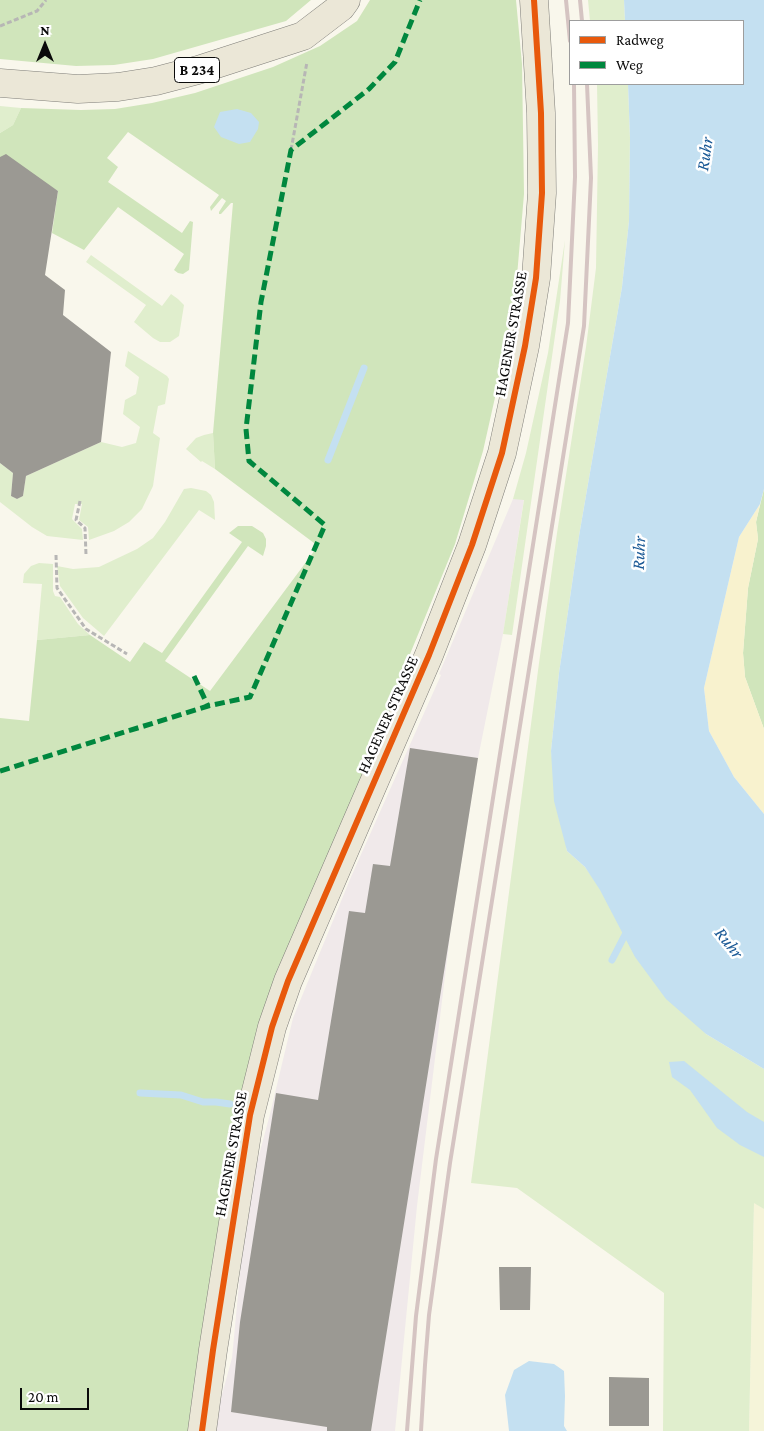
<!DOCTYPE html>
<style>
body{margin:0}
#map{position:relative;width:764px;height:1431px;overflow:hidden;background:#f9f7ec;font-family:"Crimson Pro",serif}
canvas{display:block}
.legend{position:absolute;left:569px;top:20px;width:175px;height:65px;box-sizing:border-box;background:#fff;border:1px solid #9d9d9d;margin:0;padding:6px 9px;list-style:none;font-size:15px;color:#0a0a0a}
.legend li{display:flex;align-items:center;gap:10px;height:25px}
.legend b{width:25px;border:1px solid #9d9d9d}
.north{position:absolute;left:20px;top:20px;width:50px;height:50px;-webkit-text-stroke:4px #fff;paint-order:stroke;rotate:0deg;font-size:14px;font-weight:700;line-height:20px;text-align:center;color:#0a0a0a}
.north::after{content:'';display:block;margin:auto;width:18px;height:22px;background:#0a0a0a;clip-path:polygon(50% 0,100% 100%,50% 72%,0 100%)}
.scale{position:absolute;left:20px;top:1388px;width:69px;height:22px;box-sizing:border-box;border:2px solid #0a0a0a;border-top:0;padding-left:6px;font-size:15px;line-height:18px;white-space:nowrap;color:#0a0a0a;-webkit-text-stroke:4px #fff;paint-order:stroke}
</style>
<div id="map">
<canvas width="764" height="1431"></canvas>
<ul class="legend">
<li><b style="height:6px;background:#e8590c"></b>Radweg</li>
<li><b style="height:6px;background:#00873e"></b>Weg</li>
</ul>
<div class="north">N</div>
<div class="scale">20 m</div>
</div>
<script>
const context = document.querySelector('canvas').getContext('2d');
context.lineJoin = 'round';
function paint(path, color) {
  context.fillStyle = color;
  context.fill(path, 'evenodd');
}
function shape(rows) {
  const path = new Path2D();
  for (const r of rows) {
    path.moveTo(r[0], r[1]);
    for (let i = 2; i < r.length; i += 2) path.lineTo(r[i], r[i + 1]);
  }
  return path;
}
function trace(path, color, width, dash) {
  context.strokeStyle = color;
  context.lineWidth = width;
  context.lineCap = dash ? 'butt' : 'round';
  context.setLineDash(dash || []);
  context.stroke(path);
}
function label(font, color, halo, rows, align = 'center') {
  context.font = font + ' "Crimson Pro",serif';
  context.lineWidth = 5;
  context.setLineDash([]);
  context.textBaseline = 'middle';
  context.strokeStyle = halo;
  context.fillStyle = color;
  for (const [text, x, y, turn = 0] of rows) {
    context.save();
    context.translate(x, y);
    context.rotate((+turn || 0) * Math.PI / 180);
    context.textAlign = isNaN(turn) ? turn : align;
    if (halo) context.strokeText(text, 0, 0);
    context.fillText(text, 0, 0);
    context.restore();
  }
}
paint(shape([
 [513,499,524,499,503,634,478,758,451,927,417,1206,395,1431,212,1431,232,1358,247,1200,270,1114,293,1018,351,877,441,675,439,674]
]), '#f0e9ea');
paint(shape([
 [754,1202,764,1209,764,1431,749,1431]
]), '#f5f4d9');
paint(shape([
 [588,0,624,0,625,21,590,21],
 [597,84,628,84,630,138,629,221,622,287,579,536,559,673,551,751,567,851,585,867,706,1034,764,1069,764,1209,754,1203,749,1431,663,1431,664,1293,517,1188,471,1183,539,663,557,533,586,347,596,268,598,145],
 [0,106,21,108,13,125,0,133],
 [565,240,560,301,512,635,503,634,524,500,513,499,526,453,548,353],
 [91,255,162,306,171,294,178,299,184,305,179,336,170,342,160,342,153,338,134,322,146,305,86,262],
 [128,351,167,376,169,379,165,404,158,406,153,433,160,438,153,486,142,509,129,522,114,531,89,540,88,527,79,520,82,504,75,504,72,519,82,529,83,540,47,536,32,527,0,502,0,463,13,473,11,496,17,499,23,496,26,476,101,442,122,447,136,443,140,427,123,414,125,400,136,394,139,377,125,366],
 [213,433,215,469,202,461,201,462,186,449,196,438,204,435],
 [191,488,206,491,211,495,214,502,215,520,199,510,104,636,83,618,60,586,57,566,73,569,99,567,137,549,153,538,165,522,184,489],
 [39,563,53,564,53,591,55,596,60,597,78,624,90,635,37,640,42,584,23,583,24,574,31,566]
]), '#e0eecd');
paint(shape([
 [0,0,311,0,286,21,153,59,114,65,76,66,0,59],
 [370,0,516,0,522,64,524,194,517,276,507,344,483,451,455,544,399,681,400,693,273,992,202,1431,0,1431,0,718,29,721,37,640,90,635,130,662,144,642,162,653,242,542,229,533,238,526,252,526,263,533,266,539,266,546,263,556,248,546,165,661,210,691,318,546,215,469,213,433,233,203,231,203,221,214,219,214,219,212,226,201,222,198,211,211,210,207,219,195,128,132,107,158,118,167,108,182,182,233,190,221,193,222,189,270,183,274,178,273,174,270,184,254,118,207,84,250,52,233,58,191,0,157,0,133,13,125,21,108,81,110,115,109,152,103,195,93,273,67,320,46,357,21],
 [764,489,764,729,745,677,743,653,748,588,758,539,756,522]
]), '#d0e5bb');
paint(shape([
 [760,504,756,522,758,539,748,588,743,653,745,677,764,729,764,814,734,777,709,731,704,688,739,537]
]), '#f8f2ce');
paint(shape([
 [624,0,764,0,764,489,760,504,739,537,704,688,709,731,734,777,764,814,764,1069,706,1034,666,999,635,957,600,890,585,867,567,851,554,801,551,751,559,673,579,536,622,287,629,221,630,138,628,84,743,84,743,21,625,21],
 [237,109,251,113,259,122,258,129,250,142,239,144,221,137,214,127,220,112],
 [684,1061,747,1112,764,1122,764,1157,740,1145,717,1128,690,1090,672,1077,669,1062],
 [529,1361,554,1364,564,1371,565,1396,564,1426,567,1431,509,1431,505,1395,514,1370]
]), '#c4e0f1');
trace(shape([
 [328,460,364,368],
 [612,960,628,929],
 [140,1093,181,1095,203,1102,216,1102,230,1104]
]), '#c4e0f1', 7);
paint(shape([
 [6,154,58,191,45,275,65,290,63,315,111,352,101,442,26,476,23,496,17,499,11,496,13,473,0,463,0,157],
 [410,748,478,758,371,1431,327,1431,327,1427,231,1412,240,1322,276,1093,318,1100,349,911,365,913,373,864,390,866],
 [499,1267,531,1267,530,1310,500,1310],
 [609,1377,649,1378,649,1426,609,1426]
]), '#9b9993');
const primary = shape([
 [0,83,78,89,118,87,156,81,198,70,303,36,341,7,346,0],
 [202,1431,213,1350,250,1115,272,1027,288,981,429,655,472,545,502,453,525,346,536,278,542,193,541,113,534,0]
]);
trace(primary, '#7f7e79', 29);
trace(shape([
 [0,26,37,11,46,0],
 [291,150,307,62],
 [80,501,76,520,85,528,86,555],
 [56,555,57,588,86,629,127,654]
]), '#b7b6b5', 3, [5, 2.5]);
trace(primary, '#ebe7d7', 28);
trace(shape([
 [566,0,570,41],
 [580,0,582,21],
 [407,1431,416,1316,436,1159,568,323,575,177,574,84],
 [421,1431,425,1365,429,1315,450,1163,584,326,591,178,587,84]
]), '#d5c4c2', 4);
trace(shape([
 [194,676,208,706],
 [0,771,208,706,250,697,325,525,249,461,246,429,261,302,291,150,369,89,395,62,420,0]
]), '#00873e', 5, [10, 5]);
trace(shape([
 [202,1431,213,1350,250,1115,272,1027,288,981,429,655,472,545,502,453,525,346,536,278,542,193,541,113,534,0]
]), '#e8590c', 6);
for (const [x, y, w] of [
 [197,70,45]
]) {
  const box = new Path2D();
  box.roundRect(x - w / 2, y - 12.5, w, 25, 4);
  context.fillStyle = '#fff';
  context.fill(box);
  trace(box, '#0a0a0a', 1);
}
label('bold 15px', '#0a0a0a', null, [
 ["B 234",197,70]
]);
label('16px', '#0a0a0a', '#fff', [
 ["HAGENER STRASSE",511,334,-80],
 ["HAGENER STRASSE",388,715,-66],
 ["HAGENER STRASSE",231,1154,-80]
]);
label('italic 18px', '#195895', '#fff', [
 ["Ruhr",705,154,-82],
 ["Ruhr",639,553,-87],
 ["Ruhr",729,943,51]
]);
</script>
